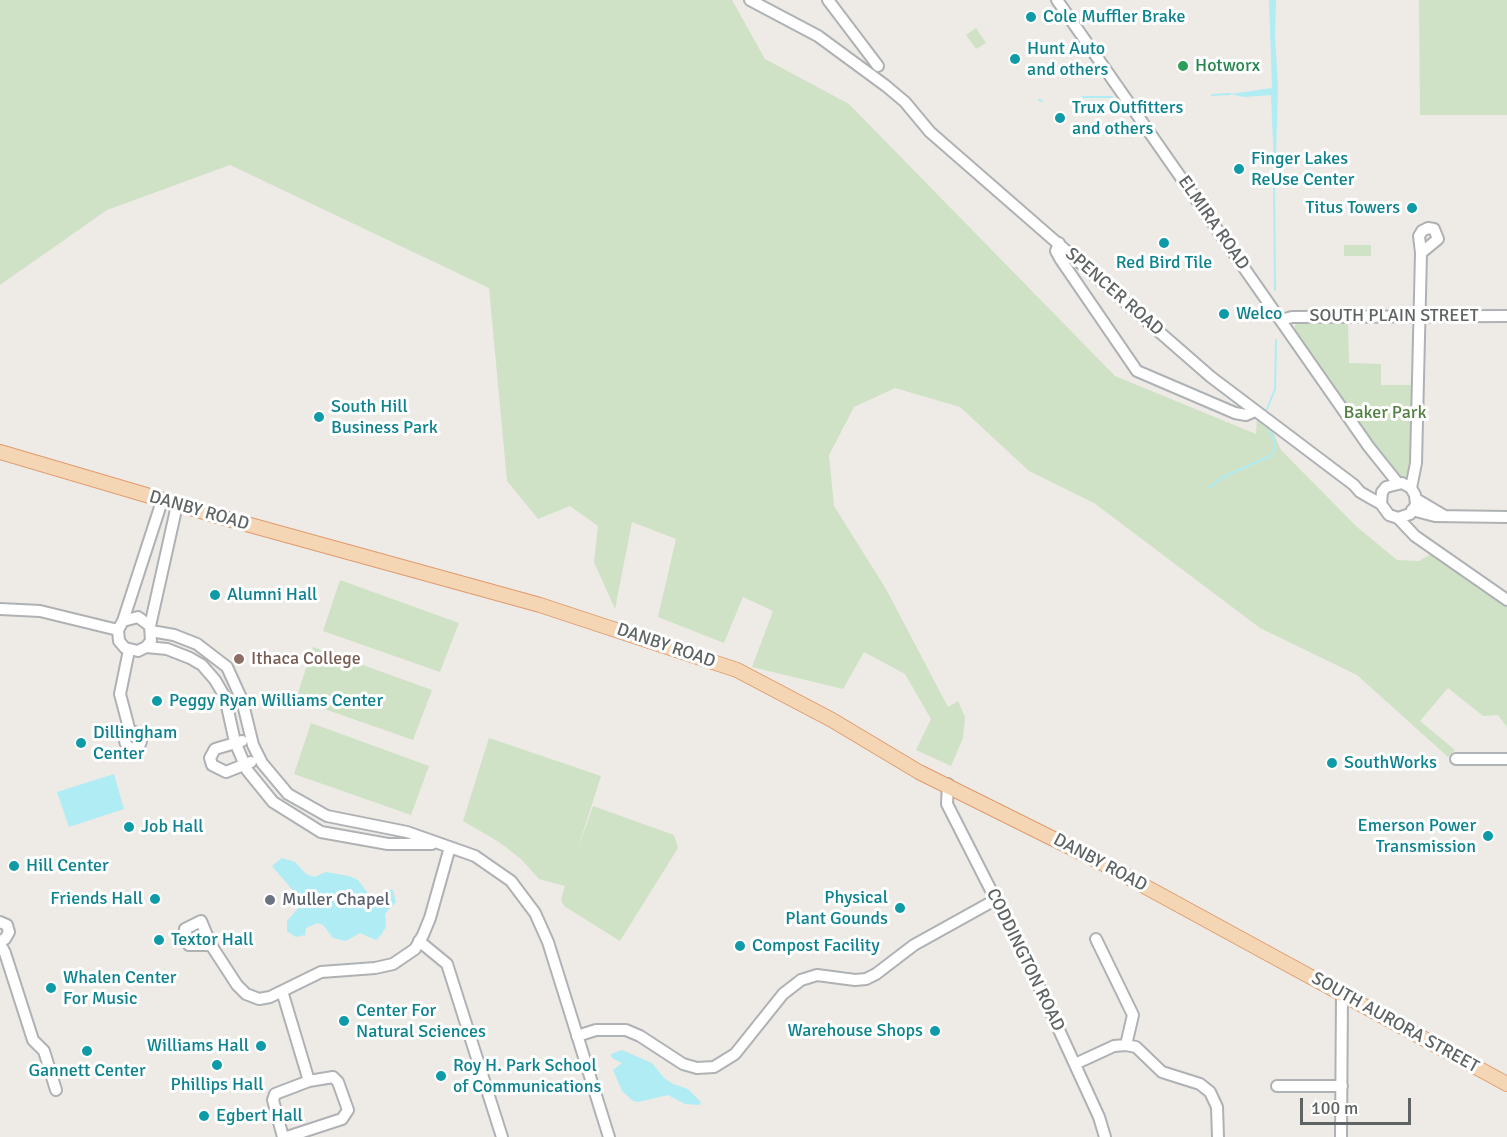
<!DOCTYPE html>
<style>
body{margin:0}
#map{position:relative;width:1507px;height:1137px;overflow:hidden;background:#eeeae6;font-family:Signika,sans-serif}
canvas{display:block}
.scale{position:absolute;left:1300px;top:1098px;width:111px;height:27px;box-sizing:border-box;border:3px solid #5e6364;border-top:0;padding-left:8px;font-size:18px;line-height:21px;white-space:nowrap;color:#5e6364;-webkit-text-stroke:4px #fff;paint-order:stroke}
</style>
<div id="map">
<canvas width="1507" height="1137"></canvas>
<div class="scale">100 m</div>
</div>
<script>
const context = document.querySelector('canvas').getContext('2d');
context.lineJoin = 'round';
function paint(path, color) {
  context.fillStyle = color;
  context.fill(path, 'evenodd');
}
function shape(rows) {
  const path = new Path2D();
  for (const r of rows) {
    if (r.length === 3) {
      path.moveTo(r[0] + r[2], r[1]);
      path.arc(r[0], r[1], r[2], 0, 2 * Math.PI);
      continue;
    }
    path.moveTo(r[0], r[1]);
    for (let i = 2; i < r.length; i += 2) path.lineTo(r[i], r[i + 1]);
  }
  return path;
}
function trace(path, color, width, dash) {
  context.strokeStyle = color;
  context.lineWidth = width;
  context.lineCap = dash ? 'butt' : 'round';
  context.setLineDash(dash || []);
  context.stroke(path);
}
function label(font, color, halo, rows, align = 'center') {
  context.font = font + ' Signika,sans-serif';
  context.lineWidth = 6;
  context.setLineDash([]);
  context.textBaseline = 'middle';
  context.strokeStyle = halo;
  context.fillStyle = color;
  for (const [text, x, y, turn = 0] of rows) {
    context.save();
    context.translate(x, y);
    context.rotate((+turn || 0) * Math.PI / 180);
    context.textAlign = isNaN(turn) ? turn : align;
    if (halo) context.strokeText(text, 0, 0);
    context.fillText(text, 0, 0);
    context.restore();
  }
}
paint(shape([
 [0,0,732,0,765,59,849,104,1115,376,1256,434,1257,419,1274,434,1281,450,1356,526,1397,560,1419,561,1433,553,1507,605,1507,727,1498,715,1483,716,1448,688,1420,721,1455,750,1448,757,1357,675,1260,628,1094,503,1029,471,960,407,895,388,854,407,829,455,834,506,886,589,948,707,958,701,965,717,963,738,951,766,916,750,931,719,905,674,864,652,843,689,752,667,773,611,743,597,724,643,658,617,676,539,632,522,615,609,594,562,598,526,570,506,538,519,507,481,489,288,230,165,107,210,0,285],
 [1419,0,1507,0,1507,115,1420,115],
 [976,28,986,43,976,49,966,35],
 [1344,245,1371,245,1371,256,1344,256],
 [1299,322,1348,322,1349,363,1381,364,1381,385,1412,385,1412,465,1409,482,1395,475,1295,330,1295,325],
 [340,580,459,623,440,672,323,631],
 [313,647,432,690,413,740,296,699],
 [311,723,429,766,411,815,294,774],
 [489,738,601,776,576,854,593,806,674,835,678,848,620,941,564,906,561,900,565,886,539,879,521,859,499,842,463,821]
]), '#cfe2c6');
paint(shape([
 [1269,0,1276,0,1275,36,1278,88,1275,191,1271,95,1244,97,1230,94,1272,88],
 [114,774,124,809,69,827,57,792],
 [282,858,295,862,306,874,314,877,326,872,349,876,358,880,373,900,387,889,393,890,396,902,385,914,386,927,381,935,376,940,360,933,346,941,333,938,323,925,318,923,306,928,305,935,296,937,287,931,287,921,301,905,301,900,272,866],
 [622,1050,652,1063,664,1078,673,1084,688,1089,701,1102,700,1105,685,1104,668,1095,638,1102,633,1101,622,1091,613,1070,622,1063,612,1058,611,1054]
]), '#b0ecf4');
trace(shape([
 [1212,95,1230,94],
 [1083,97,1112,97],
 [1039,100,1042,101],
 [1274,188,1275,290],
 [1267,409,1275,389,1276,340],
 [1209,488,1221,478,1270,456,1274,451,1275,442,1269,429]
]), '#b0ecf4', 2);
const minor = shape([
 [750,0,818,36,886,86,905,102,930,132,1211,377,1354,485,1360,492,1381,504,1389,515,1398,518,1410,514],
 [828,0,878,66],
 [1057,0,1369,447,1397,482],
 [1428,228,1434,229,1438,239,1421,253,1419,236,1422,231,1428,228],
 [1059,243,1056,251,1061,260,1137,371,1235,413,1246,415,1255,411],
 [1281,320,1292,317,1507,316],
 [1411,488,1416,463,1421,253],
 [1416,499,1443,515],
 [1381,504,1382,492,1386,487,1402,483,1411,488,1415,495,1416,505,1410,514],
 [1412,510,1435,516,1507,517],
 [1398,518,1415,536,1507,600],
 [0,609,40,611,118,630],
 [123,621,138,617,150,626,151,641,146,647,138,651,125,648,119,641,118,630,123,621,162,501],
 [150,626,177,505],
 [151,631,174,635,197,644,227,667,242,700,253,745,262,763,288,794,327,816,407,832,475,856,511,881,535,913,548,942,609,1137],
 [146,647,167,649,190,658,202,665,215,680,225,697,235,742,247,770,273,802,321,832,388,844,432,844],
 [129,650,120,694,130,732],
 [133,740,8],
 [242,741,215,749,210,758,212,765,226,772,251,762],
 [1456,759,1507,759],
 [948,784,947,804,1031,969,1099,1117,1105,1137],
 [0,922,7,925,9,932,5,939,0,941],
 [1096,939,1133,1015,1126,1045],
 [419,941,447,964,502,1137],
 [0,944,5,953,33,1040,44,1051,56,1090],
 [211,945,189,945,185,929,201,921,211,945,237,985,246,994,259,999,270,997,321,972,375,968,393,964,415,949,423,935,430,918,450,847],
 [282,991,309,1081],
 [577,1036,596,1030,626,1030,640,1036,683,1064,697,1068,714,1067,735,1054,783,994,801,980,817,975,855,980,866,979,876,974,914,945,995,900],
 [1075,1064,1114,1046,1126,1045,1136,1047,1162,1072,1200,1084,1210,1092,1217,1107,1218,1137],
 [1277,1086,1342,1086],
 [283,1137,273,1100,275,1094,309,1081,333,1077,338,1082,348,1110,342,1119,287,1137],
 [1341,1137,1342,994]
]);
const major = shape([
 [0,452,221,517,540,605,737,670,832,720,919,772,1102,863,1507,1084]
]);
trace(minor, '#afb2b4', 14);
trace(major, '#df9b6d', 16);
trace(minor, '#fff', 10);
trace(major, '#f5d6b4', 14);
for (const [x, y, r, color] of [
 [1031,17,6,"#0f9aa8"],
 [1015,59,6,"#0f9aa8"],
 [1183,66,6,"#2e9e5b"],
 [1060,118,6,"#0f9aa8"],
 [1239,169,6,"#0f9aa8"],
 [1412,208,6,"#0f9aa8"],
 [1164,243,6,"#0f9aa8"],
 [1224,314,6,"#0f9aa8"],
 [319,417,6,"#0f9aa8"],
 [215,595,6,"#0f9aa8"],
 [239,659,6,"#8d6e63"],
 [157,701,6,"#0f9aa8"],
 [81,743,6,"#0f9aa8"],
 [1332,763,6,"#0f9aa8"],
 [129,827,6,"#0f9aa8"],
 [1488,836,6,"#0f9aa8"],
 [14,866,6,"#0f9aa8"],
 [155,899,6,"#0f9aa8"],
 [270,900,6,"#6b7280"],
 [900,908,6,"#0f9aa8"],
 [159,940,6,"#0f9aa8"],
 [740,946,6,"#0f9aa8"],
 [51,988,6,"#0f9aa8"],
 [344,1021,6,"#0f9aa8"],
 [935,1031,6,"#0f9aa8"],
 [261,1046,6,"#0f9aa8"],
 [87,1051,6,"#0f9aa8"],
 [217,1065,6,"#0f9aa8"],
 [441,1076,6,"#0f9aa8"],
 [204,1116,6,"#0f9aa8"]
]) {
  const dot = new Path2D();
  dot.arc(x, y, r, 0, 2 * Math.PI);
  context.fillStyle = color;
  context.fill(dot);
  trace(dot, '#fff', 2);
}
label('18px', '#0d838f', '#fff', [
 ["Cole Muffler Brake",1043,17],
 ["Hunt Auto",1027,49],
 ["and others",1027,70],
 ["Trux Outfitters",1072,108],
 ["and others",1072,129],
 ["Finger Lakes",1251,159],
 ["ReUse Center",1251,180],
 ["Titus Towers",1400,208,"right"],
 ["Red Bird Tile",1164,263,"center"],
 ["Welco",1236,314],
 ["South Hill",331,407],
 ["Business Park",331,428],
 ["Alumni Hall",227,595],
 ["Peggy Ryan Williams Center",169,701],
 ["Dillingham",93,733],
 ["Center",93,754],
 ["SouthWorks",1344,763],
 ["Emerson Power",1476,826,"right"],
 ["Transmission",1476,847,"right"],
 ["Job Hall",141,827],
 ["Hill Center",26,866],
 ["Physical",888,898,"right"],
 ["Plant Gounds",888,919,"right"],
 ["Friends Hall",143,899,"right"],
 ["Textor Hall",171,940],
 ["Compost Facility",752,946],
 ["Whalen Center",63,978],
 ["For Music",63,999],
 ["Center For",356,1011],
 ["Natural Sciences",356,1032],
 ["Warehouse Shops",923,1031,"right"],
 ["Williams Hall",249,1046,"right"],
 ["Roy H. Park School",453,1066],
 ["of Communications",453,1087],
 ["Gannett Center",87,1071,"center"],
 ["Phillips Hall",217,1085,"center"],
 ["Egbert Hall",216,1116]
], 'left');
label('18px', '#27864d', '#fff', [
 ["Hotworx",1195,66]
], 'left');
label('18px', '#5e6364', '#fff', [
 ["ELMIRA ROAD",1213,223,55],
 ["SPENCER ROAD",1114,292,41],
 ["SOUTH PLAIN STREET",1394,316],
 ["DANBY ROAD",199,511,16],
 ["DANBY ROAD",666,646,19],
 ["DANBY ROAD",1100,863,28],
 ["CODDINGTON ROAD",1025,960,64],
 ["SOUTH AURORA STREET",1395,1023,29]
]);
label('18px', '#528041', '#fff', [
 ["Baker Park",1385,413]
]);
label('18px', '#785e54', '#fff', [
 ["Ithaca College",251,659]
], 'left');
label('18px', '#5b616d', '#fff', [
 ["Muller Chapel",282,900]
], 'left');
</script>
